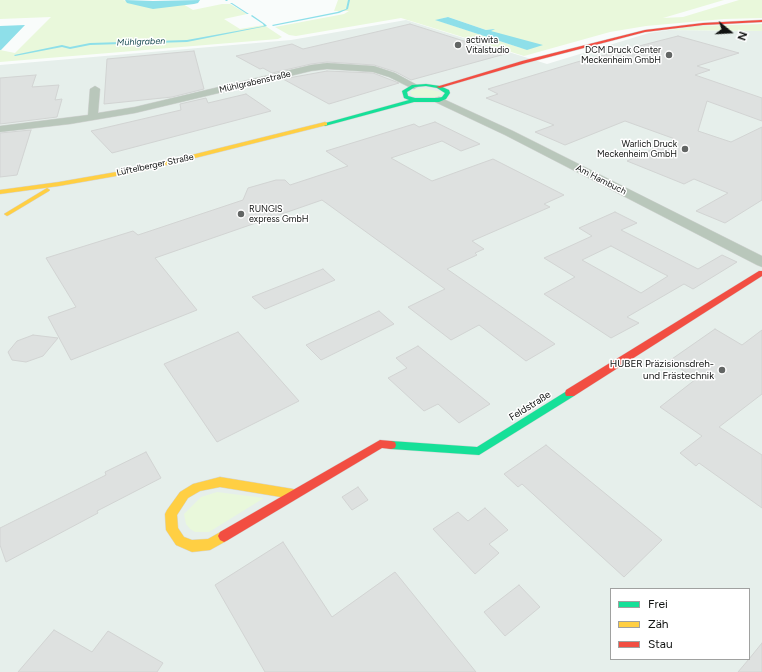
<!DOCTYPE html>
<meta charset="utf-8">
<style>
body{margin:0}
#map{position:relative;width:762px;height:672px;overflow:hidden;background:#f9fcfb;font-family:Figtree,sans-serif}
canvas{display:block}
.legend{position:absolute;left:610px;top:588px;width:140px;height:72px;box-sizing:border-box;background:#fff;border:1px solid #a0a1a0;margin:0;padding:5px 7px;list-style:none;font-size:12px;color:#111312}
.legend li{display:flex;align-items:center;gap:8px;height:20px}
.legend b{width:20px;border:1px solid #a0a1a0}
.north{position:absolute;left:710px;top:12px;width:40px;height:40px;-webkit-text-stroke:3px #fff;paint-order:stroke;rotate:108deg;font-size:11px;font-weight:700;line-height:16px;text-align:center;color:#111312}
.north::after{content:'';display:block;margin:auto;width:14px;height:18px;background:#111312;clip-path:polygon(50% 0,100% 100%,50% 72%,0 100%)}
</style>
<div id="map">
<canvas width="762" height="672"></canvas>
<ul class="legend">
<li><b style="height:5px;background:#16e098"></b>Frei</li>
<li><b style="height:5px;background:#ffcf43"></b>Zäh</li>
<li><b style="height:5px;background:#f24e42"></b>Stau</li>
</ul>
<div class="north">N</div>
</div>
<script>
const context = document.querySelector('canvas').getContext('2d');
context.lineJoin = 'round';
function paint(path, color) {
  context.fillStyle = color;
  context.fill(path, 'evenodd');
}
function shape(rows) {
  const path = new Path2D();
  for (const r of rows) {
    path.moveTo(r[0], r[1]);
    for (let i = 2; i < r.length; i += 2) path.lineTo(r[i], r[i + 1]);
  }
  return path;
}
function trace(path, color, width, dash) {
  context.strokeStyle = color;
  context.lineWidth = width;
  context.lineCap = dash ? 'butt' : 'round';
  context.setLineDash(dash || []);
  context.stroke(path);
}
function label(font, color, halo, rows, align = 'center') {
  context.font = font + ' Figtree,sans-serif';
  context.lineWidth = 3;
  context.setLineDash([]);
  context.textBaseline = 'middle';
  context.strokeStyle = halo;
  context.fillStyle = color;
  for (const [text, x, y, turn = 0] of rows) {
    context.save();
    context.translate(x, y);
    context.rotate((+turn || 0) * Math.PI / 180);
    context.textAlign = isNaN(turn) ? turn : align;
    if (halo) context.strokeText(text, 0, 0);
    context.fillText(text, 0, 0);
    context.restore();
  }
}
paint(shape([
 [406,20,547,64,649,33,669,30,762,31,762,672,0,672,0,65,291,40],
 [611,589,749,589,749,659,611,659]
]), '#e6efeb');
paint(shape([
 [0,0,123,0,139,5,153,6,183,4,193,10,222,4,230,4,247,14,224,19,240,29,264,25,282,37,278,39,0,62,0,50,15,53,51,17,0,19],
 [338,0,724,0,663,18,683,17,739,0,762,0,762,18,724,19,646,26,610,32,524,56,401,18,296,36,289,35,275,27,344,14,349,11,334,11],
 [448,17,486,30,494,29,490,31,529,43,534,43,521,48,436,20],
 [762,24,762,31,669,30,697,26],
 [423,88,441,92,442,94,436,98,413,96,411,94,411,91],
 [217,492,264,498,209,532,195,532,190,529,186,524,184,514,201,497]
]), '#e9f8db');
paint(shape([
 [448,17,486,30,494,29,495,29,491,31,543,45,527,50,435,20],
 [25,25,1,50,0,50,0,26]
]), '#8edfe9');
paint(shape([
 [225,0,227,0,228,1,226,1,225,0],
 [348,0,350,0,348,9,339,13,273,26,272,25,337,12,346,9,348,0],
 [230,3,232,3,249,14,247,14,230,3],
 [252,15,265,24,267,26,187,42,90,45,70,49,62,47,15,56,14,55,62,45,70,47,90,43,187,40,264,26,263,24,251,16,252,15]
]), '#8edfe9');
paint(shape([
 [125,0,153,1,200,0,198,3,194,4,153,9,127,3,125,0]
]), '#8edfe9');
const building = shape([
 [410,24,505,54,411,80,396,72,374,65,327,62,311,64,272,73,263,68,260,69,236,56,292,44,303,49,410,24],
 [678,36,739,53,697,66,710,70,695,75,762,98,762,121,707,101,698,131,731,142,762,127,762,200,725,223,696,211,728,193,694,179,684,184,627,161,675,139,625,121,565,145,535,132,554,125,486,98,498,94,488,89,577,62,678,36],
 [194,51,204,89,172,97,104,104,107,59,194,51],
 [327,71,373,73,399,83,329,104,283,79,327,71],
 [36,75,32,87,59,85,55,100,62,99,57,117,0,124,0,78,36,75],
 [246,94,271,111,112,153,91,131,181,110,180,104,206,98,208,103,246,94],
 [435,122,480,144,461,151,442,141,391,158,432,181,493,159,564,195,544,204,550,207,472,241,484,249,475,253,477,255,447,269,555,344,526,361,479,325,451,340,408,307,445,289,322,200,155,258,197,310,71,360,48,317,76,307,46,258,133,231,138,235,243,200,248,188,276,180,285,180,290,185,348,166,326,151,414,124,419,127,435,122],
 [31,130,17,175,0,177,0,133,31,130],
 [615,212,637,223,621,230,698,269,722,255,737,262,693,289,684,284,627,317,639,323,611,338,544,294,575,277,544,258,592,236,579,228,615,212],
 [611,246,660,272,668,276,641,293,582,260,611,246],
 [323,269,335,280,265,309,252,297,323,269],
 [379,311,394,324,321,360,306,345,379,311],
 [715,329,742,345,762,330,762,394,719,427,762,455,762,508,699,463,696,466,680,453,702,436,660,407,696,379,669,361,715,329],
 [238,332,299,401,217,442,164,364,238,332],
 [33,335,58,338,43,356,26,362,12,360,8,352,17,341,33,335],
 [418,346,490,404,459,423,438,404,424,411,388,378,407,368,396,358,418,346],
 [546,445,662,540,624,577,522,484,518,487,504,474,546,445],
 [146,452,161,478,97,511,98,513,6,562,0,545,0,528,106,475,105,472,146,452],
 [358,487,368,500,352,510,342,497,358,487],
 [485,508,508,530,489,544,499,553,475,574,433,529,458,512,468,521,485,508],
 [283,542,332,617,395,572,476,672,265,672,215,585,283,542],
 [519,585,540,607,505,636,484,612,519,585],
 [54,630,92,652,108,631,163,663,157,672,18,672,54,630],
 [762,643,762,672,738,672,749,659,762,643]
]);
paint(building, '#dee1e0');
trace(building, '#d2d4d3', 1);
const street = shape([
 [327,63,374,66,395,73,419,86,414,89,411,88,389,77,373,72,327,69,311,71,135,113,70,124,0,132,0,126,88,115,90,89,95,86,100,89,98,113,135,107,311,65,327,63],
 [439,97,513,131,762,256,762,267,757,265,505,135,435,102,434,100,435,98,439,97]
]);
const fast = shape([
 [426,84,440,86,449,90,450,93,446,99,439,102,414,102,325,126,322,124,409,100,404,98,402,91,412,85,426,84],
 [426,86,437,88,445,93,442,97,438,98,415,98,408,96,407,92,415,87,426,86],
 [570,389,574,390,575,393,574,396,479,455,391,449,387,448,386,445,387,442,391,441,477,447,570,389]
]);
const slow = shape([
 [325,122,327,123,327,125,139,172,59,186,0,194,0,190,59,182,139,168,325,122],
 [47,188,50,190,49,191,9,215,7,216,4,214,47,188],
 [220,477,293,489,297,491,299,494,297,497,293,499,220,487,200,491,188,498,177,515,178,528,184,537,192,540,208,539,224,530,228,532,230,536,228,540,210,550,192,552,176,545,166,530,165,514,167,510,180,492,193,484,220,477]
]);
const jam = shape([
 [762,20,762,22,703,25,645,32,526,63,440,88,436,87,522,61,645,30,703,23,762,20],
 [759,271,762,271,762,276,574,396,566,396,565,393,566,390,759,271],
 [380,440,391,441,395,442,396,445,395,448,391,449,382,448,228,540,224,542,220,540,218,536,220,532,380,440]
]);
trace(street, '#d5d6d6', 1);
trace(fast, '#d5d6d6', 1);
trace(slow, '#d5d6d6', 1);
trace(jam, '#d5d6d6', 1);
paint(street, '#b9c7bb');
paint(fast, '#16e098');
paint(slow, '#ffcf43');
paint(jam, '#f24e42');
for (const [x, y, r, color] of [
 [458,45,4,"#626564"],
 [669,55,4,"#626564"],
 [685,149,4,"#626564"],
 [241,214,4,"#626564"],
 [722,370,4,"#626564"]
]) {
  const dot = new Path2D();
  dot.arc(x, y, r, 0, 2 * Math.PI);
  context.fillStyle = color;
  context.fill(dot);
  trace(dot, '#fff', 1.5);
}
label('9px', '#111312', '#fff', [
 ["actiwita",466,40],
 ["Vitalstudio",466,50],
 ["DCM Druck Center",661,50,"right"],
 ["Meckenheim GmbH",661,60,"right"],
 ["Warlich Druck",677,144,"right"],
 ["Meckenheim GmbH",677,154,"right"],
 ["RUNGIS",249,209],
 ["express GmbH",249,219]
], 'left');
label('italic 9px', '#1a4d53', '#fff', [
 ["Mühlgraben",141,42,-2]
]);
label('9px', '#111312', '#fff', [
 ["Mühlgrabenstraße",255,82,-13],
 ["Lüftelberger Straße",155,165,-12],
 ["Am Hambuch",601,180,27]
]);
label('10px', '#111312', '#fff', [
 ["HUBER Präzisionsdreh-",714,364],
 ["und Frästechnik",714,376]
], 'right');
label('10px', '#111312', '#fff', [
 ["Feldstraße",530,406,-32]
]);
</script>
